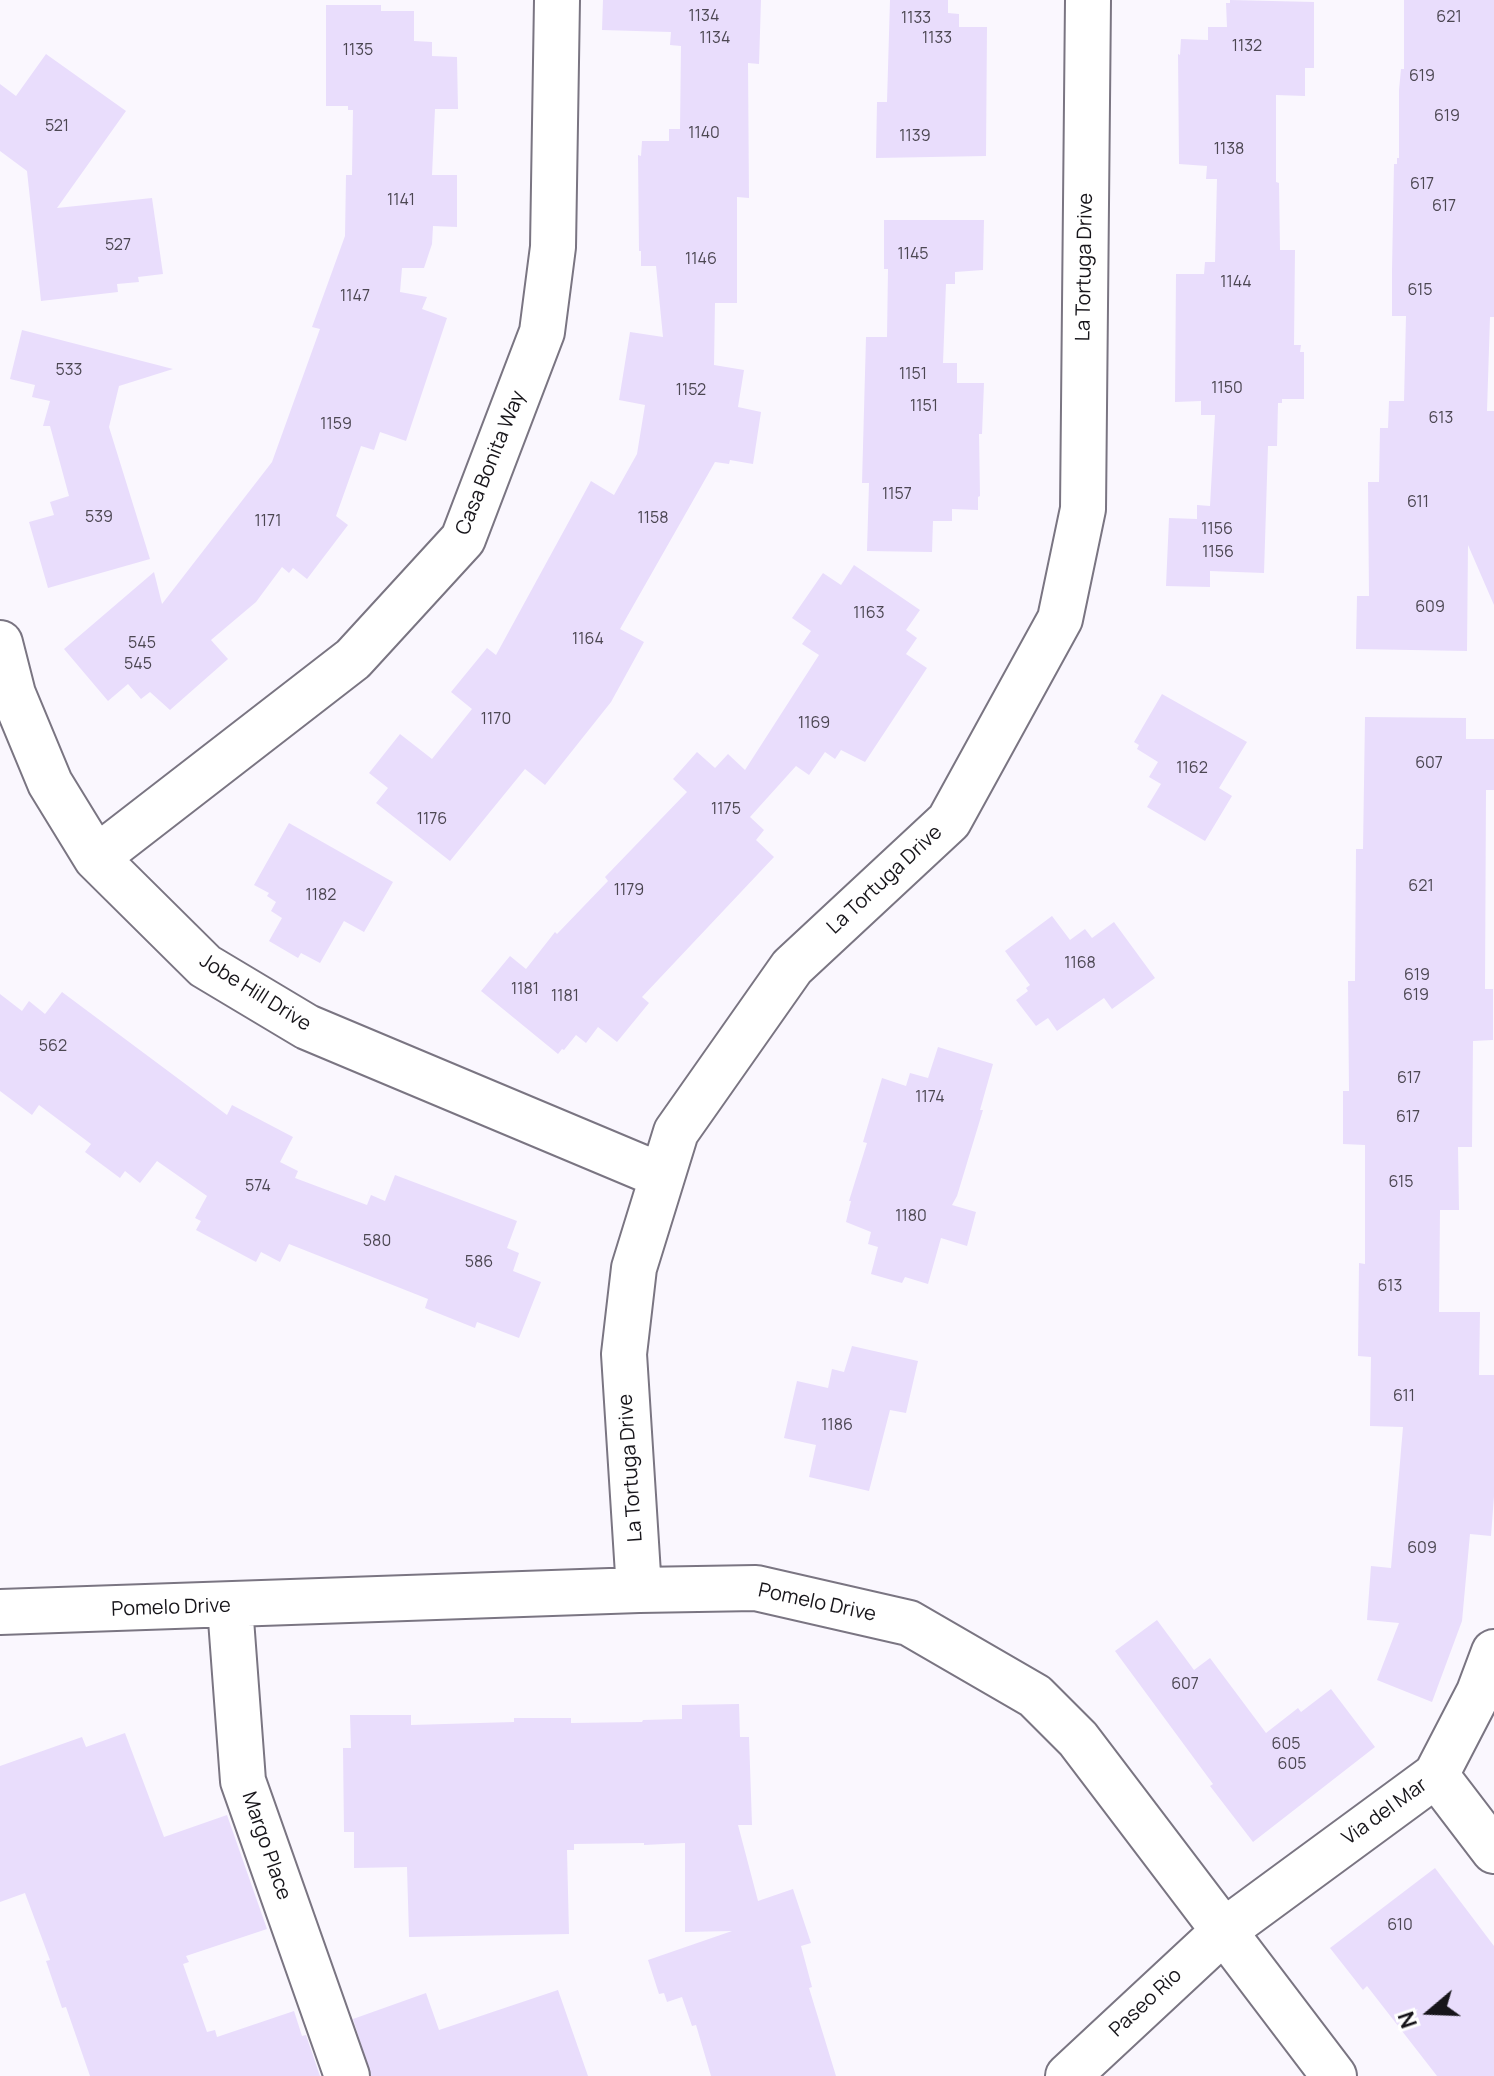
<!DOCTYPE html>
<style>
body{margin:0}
#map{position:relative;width:1494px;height:2076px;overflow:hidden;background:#faf7fe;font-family:Manrope,sans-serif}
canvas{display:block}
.north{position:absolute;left:1390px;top:1972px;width:80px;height:80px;-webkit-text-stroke:6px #fff;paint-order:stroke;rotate:251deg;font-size:22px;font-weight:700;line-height:32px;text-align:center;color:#17151a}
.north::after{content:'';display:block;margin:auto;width:28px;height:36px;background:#17151a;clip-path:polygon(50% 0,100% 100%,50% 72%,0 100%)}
</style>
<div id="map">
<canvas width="1494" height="2076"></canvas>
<div class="north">N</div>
</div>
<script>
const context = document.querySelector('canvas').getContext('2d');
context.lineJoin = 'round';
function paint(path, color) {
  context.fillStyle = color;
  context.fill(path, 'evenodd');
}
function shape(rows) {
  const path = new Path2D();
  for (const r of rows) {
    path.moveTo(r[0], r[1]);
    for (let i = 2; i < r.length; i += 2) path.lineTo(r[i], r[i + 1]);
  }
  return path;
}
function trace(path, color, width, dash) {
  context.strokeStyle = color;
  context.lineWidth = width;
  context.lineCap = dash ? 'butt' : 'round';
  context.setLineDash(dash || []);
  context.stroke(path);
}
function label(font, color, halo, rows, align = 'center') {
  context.font = font + ' Manrope,sans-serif';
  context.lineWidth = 7;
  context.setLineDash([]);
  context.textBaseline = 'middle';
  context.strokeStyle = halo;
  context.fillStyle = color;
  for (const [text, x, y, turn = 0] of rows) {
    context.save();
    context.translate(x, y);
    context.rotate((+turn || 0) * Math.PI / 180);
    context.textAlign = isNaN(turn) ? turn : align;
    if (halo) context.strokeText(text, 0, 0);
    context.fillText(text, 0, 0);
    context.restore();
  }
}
paint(shape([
 [603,0,761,0,759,64,748,63,749,198,737,197,737,303,715,303,714,365,744,370,738,407,761,412,753,464,730,460,729,464,715,462,620,629,644,642,611,702,545,785,525,769,450,861,376,803,388,788,369,773,400,734,432,759,472,709,451,692,487,648,496,655,591,481,614,495,637,454,645,405,619,400,630,332,663,337,656,266,641,266,641,251,639,251,638,155,641,156,642,141,669,141,669,129,680,129,681,46,670,45,671,32,602,30],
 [890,0,948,0,948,13,959,14,959,27,987,27,986,156,876,158,877,102,887,102],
 [1230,0,1314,2,1314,68,1305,68,1305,96,1276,95,1276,182,1279,183,1280,250,1295,250,1294,345,1301,345,1300,352,1304,352,1304,399,1282,399,1282,403,1278,403,1277,446,1268,446,1264,573,1210,571,1210,587,1166,586,1169,518,1197,519,1197,505,1210,506,1215,415,1201,415,1201,401,1175,402,1176,274,1204,274,1205,262,1215,262,1217,179,1206,179,1207,166,1179,164,1178,54,1180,55,1181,39,1208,40,1208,27,1227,27,1226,3,1230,3],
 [1404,0,1494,0,1494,317,1490,317,1487,411,1494,411,1494,605,1468,545,1467,651,1356,649,1357,596,1369,596,1368,482,1379,482,1380,428,1388,428,1389,401,1404,401,1406,316,1392,316,1392,270,1394,164,1397,164,1397,158,1399,158,1399,90,1401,69,1404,69],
 [326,5,381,5,381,11,414,11,414,41,432,42,432,56,457,57,458,109,435,109,432,175,457,175,457,227,433,226,432,244,424,268,402,268,400,292,427,297,422,309,447,318,406,441,380,432,374,450,361,446,336,516,348,525,307,579,293,568,289,573,282,567,256,602,211,640,228,659,170,710,150,692,141,699,128,684,108,701,64,649,154,572,162,604,272,462,320,329,312,327,345,236,346,175,352,175,353,110,348,110,348,106,326,106],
 [46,54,126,111,57,208,152,198,163,274,138,277,139,282,117,284,118,292,41,301,27,171,0,151,0,84,16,96],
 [884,220,984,220,983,270,955,272,955,284,946,284,943,363,957,363,957,383,984,383,982,434,979,434,980,496,978,497,978,510,952,509,952,521,933,521,932,552,867,551,869,483,862,483,866,337,887,337,888,269,884,269],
 [22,330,173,369,119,386,109,427,150,559,48,588,29,522,54,515,50,502,69,496,50,426,43,426,50,401,32,397,35,385,10,379],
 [854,565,920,610,906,630,917,638,906,654,927,668,865,762,841,750,835,759,825,752,809,775,796,766,750,817,764,830,756,840,774,857,642,997,649,1003,617,1042,598,1027,586,1043,576,1035,564,1050,562,1049,558,1054,481,991,510,956,526,969,555,932,557,934,608,881,605,877,687,792,673,779,697,752,715,768,728,754,745,770,819,655,802,644,811,631,792,618,823,573,841,585],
 [1162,694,1247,742,1219,788,1232,796,1205,841,1147,807,1161,784,1149,777,1158,762,1137,749,1139,745,1134,742],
 [1365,717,1466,718,1466,739,1494,739,1494,790,1486,790,1485,989,1493,989,1493,1040,1473,1041,1472,1147,1458,1147,1459,1210,1440,1210,1439,1312,1480,1312,1479,1375,1494,1375,1494,1496,1491,1536,1470,1534,1462,1621,1432,1702,1377,1680,1399,1623,1367,1620,1371,1566,1391,1568,1403,1427,1370,1426,1371,1357,1358,1356,1359,1263,1365,1264,1365,1145,1343,1144,1343,1091,1349,1091,1348,981,1355,981,1356,849,1363,849],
 [289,823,393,882,364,932,344,921,320,963,301,953,298,958,269,941,282,918,271,911,276,902,267,896,269,893,254,885],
 [1052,916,1070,940,1085,929,1092,938,1114,922,1155,978,1112,1009,1104,998,1057,1031,1048,1018,1036,1026,1016,1000,1028,991,1026,988,1030,985,1005,951],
 [62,992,227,1115,232,1105,293,1137,280,1162,298,1171,295,1178,367,1205,371,1195,385,1201,395,1175,517,1221,507,1248,519,1253,513,1271,541,1282,519,1338,477,1322,475,1328,425,1308,428,1299,289,1244,280,1262,261,1252,256,1262,196,1230,201,1221,195,1218,207,1196,157,1161,140,1183,125,1171,120,1178,85,1152,91,1144,39,1105,32,1115,0,1091,0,994,22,1011,29,1001,45,1014],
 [938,1047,993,1064,980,1110,983,1110,957,1196,952,1205,976,1212,967,1246,941,1238,928,1284,905,1277,902,1283,871,1274,878,1247,868,1244,871,1232,846,1222,851,1201,849,1201,867,1143,863,1142,882,1078,906,1086,910,1073,928,1078],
 [852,1346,918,1361,906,1413,890,1410,869,1491,809,1477,816,1445,784,1438,797,1381,828,1388,832,1369,844,1372],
 [1157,1620,1194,1670,1210,1658,1266,1733,1298,1708,1301,1712,1331,1689,1375,1747,1253,1842,1210,1786,1213,1784,1115,1651],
 [739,1704,740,1737,749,1737,752,1825,738,1825,758,1901,793,1889,811,1943,801,1946,812,1987,809,1988,836,2076,711,2076,696,2025,692,2026,682,1997,667,2002,664,1993,659,1994,648,1960,732,1931,685,1932,685,1843,644,1845,644,1843,574,1844,574,1850,567,1850,569,1934,409,1937,407,1867,354,1868,354,1832,344,1832,343,1748,351,1748,350,1715,411,1715,411,1725,514,1722,514,1718,571,1718,571,1723,642,1722,643,1720,682,1719,682,1705],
 [125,1733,164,1837,227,1815,267,1929,186,1956,189,1962,183,1964,207,2032,215,2030,217,2037,294,2011,302,2036,306,2035,320,2076,90,2076,66,2007,62,2008,46,1961,50,1960,25,1893,0,1902,0,1766,82,1737,86,1747],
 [1435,1868,1494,1946,1494,2076,1437,2076,1367,1986,1363,1990,1330,1948],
 [558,1990,588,2076,371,2076,353,2019,426,1993,439,2030]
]), '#e9ddfc');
const minor = shape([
 [0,643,13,694,50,783,96,858,205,966,307,1027,662,1176],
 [96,858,353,659,463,539,542,332,553,247,557,0],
 [639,1590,624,1354,634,1268,676,1132,792,967,949,821,1060,619,1083,509,1088,0],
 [230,1606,243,1781,347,2076],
 [0,1612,639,1590,756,1588,909,1623,1035,1696,1078,1739,1334,2076],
 [1436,1775,1494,1851],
 [1068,2076,1225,1930,1436,1775,1479,1692,1494,1652]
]);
trace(minor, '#7a7582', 48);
trace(minor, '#fff', 44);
label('16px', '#4c4752', null, [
 ["1134",704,17],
 ["621",1449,18],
 ["1133",916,19],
 ["1134",715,39],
 ["1133",937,39],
 ["1132",1247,47],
 ["1135",358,51],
 ["619",1422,77],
 ["619",1447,117],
 ["521",57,127],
 ["1140",704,134],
 ["1139",915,137],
 ["1138",1229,150],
 ["617",1422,185],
 ["1141",401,201],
 ["617",1444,207],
 ["527",118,246],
 ["1145",913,255],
 ["1146",701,260],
 ["1144",1236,283],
 ["615",1420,291],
 ["1147",355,297],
 ["533",69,371],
 ["1151",913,375],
 ["1150",1227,389],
 ["1152",691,391],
 ["1151",924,407],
 ["613",1441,419],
 ["1159",336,425],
 ["1157",897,495],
 ["611",1418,503],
 ["539",99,518],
 ["1158",653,519],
 ["1171",268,522],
 ["1156",1217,530],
 ["1156",1218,553],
 ["609",1430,608],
 ["1163",869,614],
 ["1164",588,640],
 ["545",142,644],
 ["545",138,665],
 ["1170",496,720],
 ["1169",814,724],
 ["607",1429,764],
 ["1162",1192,769],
 ["1175",726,810],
 ["1176",432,820],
 ["621",1421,887],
 ["1179",629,891],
 ["1182",321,896],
 ["1168",1080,964],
 ["619",1417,976],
 ["1181",525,990],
 ["619",1416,996],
 ["1181",565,997],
 ["562",53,1047],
 ["617",1409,1079],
 ["1174",930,1098],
 ["617",1408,1118],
 ["615",1401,1183],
 ["574",258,1187],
 ["1180",911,1217],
 ["580",377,1242],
 ["586",479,1263],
 ["613",1390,1287],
 ["611",1404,1397],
 ["1186",837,1426],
 ["609",1422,1549],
 ["607",1185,1685],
 ["605",1286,1745],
 ["605",1292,1765],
 ["610",1400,1926]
]);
label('20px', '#17151a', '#fff', [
 ["La Tortuga Drive",1085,267,-89],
 ["Casa Bonita Way",491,463,-68],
 ["La Tortuga Drive",885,880,-43],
 ["Jobe Hill Drive",255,993,32],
 ["La Tortuga Drive",631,1468,-94],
 ["Pomelo Drive",817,1603,12],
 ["Pomelo Drive",171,1608,-2],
 ["Via del Mar",1385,1812,-36],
 ["Margo Place",266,1846,71],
 ["Paseo Rio",1146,2003,-43]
]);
</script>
